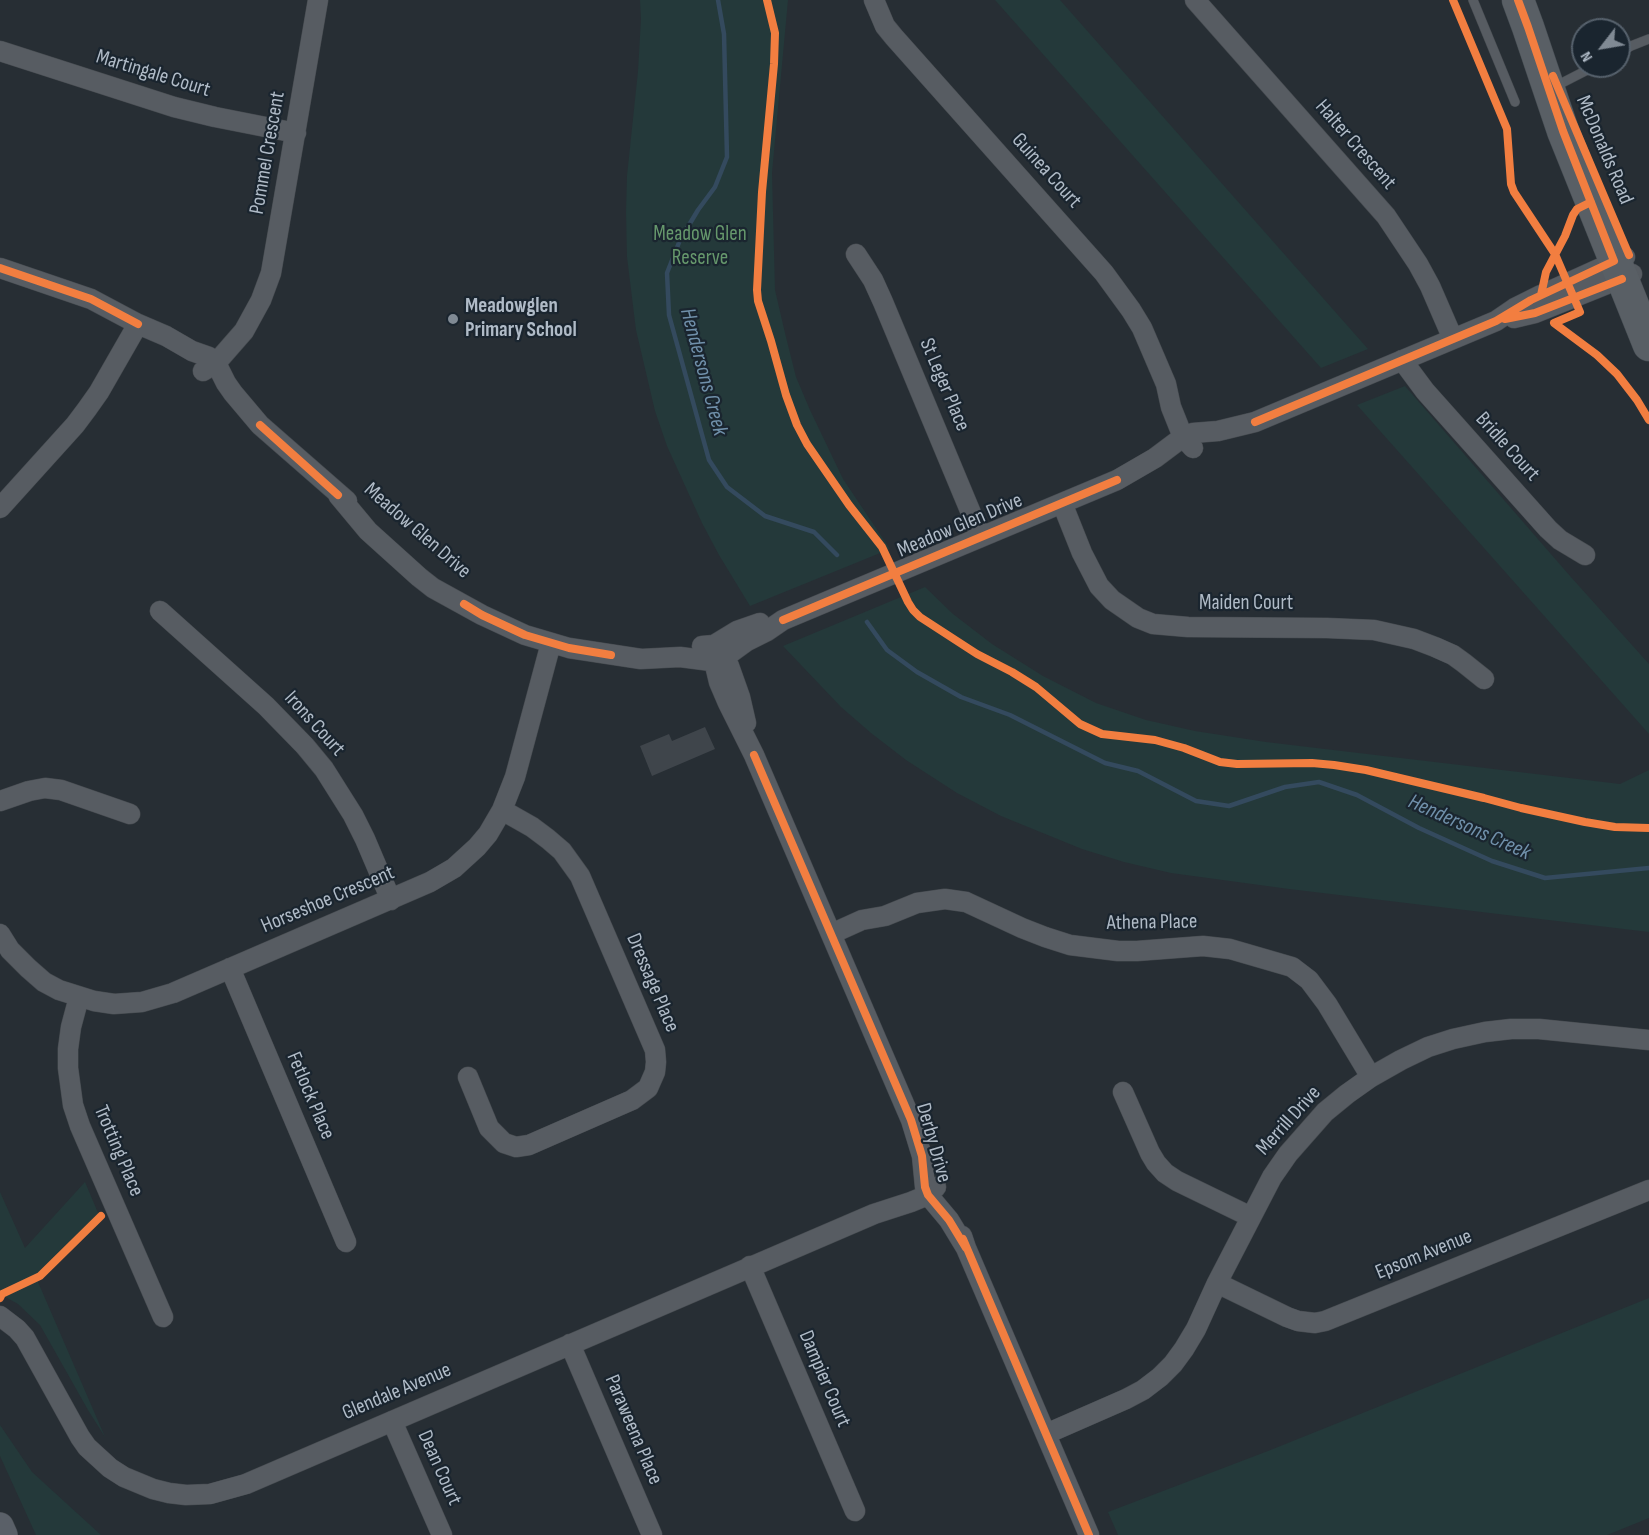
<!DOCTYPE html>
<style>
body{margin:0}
#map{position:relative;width:1649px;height:1535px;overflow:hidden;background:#272e34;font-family:"Sofia Sans Condensed",sans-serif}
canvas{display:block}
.north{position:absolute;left:1571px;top:18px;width:60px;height:60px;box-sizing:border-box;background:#1a252f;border:2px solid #56616c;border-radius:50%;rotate:239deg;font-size:16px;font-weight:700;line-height:24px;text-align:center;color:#b0bbc7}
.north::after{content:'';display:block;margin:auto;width:21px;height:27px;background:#808a94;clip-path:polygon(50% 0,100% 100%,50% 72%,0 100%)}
</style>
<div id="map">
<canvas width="1649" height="1535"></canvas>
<div class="north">N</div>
</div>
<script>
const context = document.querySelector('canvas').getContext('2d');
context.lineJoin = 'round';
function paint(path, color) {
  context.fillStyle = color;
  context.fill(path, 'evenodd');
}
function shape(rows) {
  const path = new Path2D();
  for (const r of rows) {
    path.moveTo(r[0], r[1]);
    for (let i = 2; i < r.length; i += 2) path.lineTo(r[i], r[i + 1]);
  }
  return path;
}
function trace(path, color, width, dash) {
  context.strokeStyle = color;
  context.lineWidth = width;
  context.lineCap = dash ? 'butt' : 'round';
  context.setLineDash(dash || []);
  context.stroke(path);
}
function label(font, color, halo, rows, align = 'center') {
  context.font = font + ' "Sofia Sans Condensed",sans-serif';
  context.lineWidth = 4.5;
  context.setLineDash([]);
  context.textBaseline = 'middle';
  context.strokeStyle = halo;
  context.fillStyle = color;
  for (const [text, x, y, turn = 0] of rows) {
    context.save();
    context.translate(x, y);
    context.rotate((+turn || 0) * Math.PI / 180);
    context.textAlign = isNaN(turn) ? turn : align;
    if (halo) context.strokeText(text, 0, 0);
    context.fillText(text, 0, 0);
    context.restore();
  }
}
paint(shape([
 [640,0,788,0,772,173,775,290,785,333,796,377,810,410,843,479,890,549,750,606,719,555,702,523,667,446,655,411,636,330,627,257,626,212,627,176,638,71,641,19],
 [995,0,1060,0,1368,349,1321,368],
 [1405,386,1570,576,1649,664,1649,734,1357,405],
 [925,587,953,614,992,644,1043,676,1096,703,1146,720,1195,731,1266,742,1620,784,1649,770,1649,932,1289,889,1171,873,1124,862,1082,849,1001,816,957,793,906,760,871,733,841,707,783,646],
 [85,1182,101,1220,38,1282,105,1437,88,1410,40,1325,18,1304,0,1294,0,1192,25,1248],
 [1649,1298,1649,1518,1607,1535,1118,1535,1108,1512,1268,1451],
 [0,1425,32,1472,101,1535,36,1535,0,1456]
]), '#24393a');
trace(shape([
 [718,0,724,34,727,157,715,187,698,210,680,240,667,273,669,315,709,460,727,487,765,516,814,532,837,555],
 [867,622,887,650,917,672,961,697,1010,715,1105,763,1138,771,1196,801,1229,806,1285,787,1319,782,1357,795,1419,828,1492,861,1545,878,1649,868]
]), '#344a5e', 4.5);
paint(shape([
 [705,727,715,749,652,776,640,746,669,734,672,741]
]), '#3f454b');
const lane = shape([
 [1473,0,1515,102],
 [1619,53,1631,46,1649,39],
 [1554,87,1595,66]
]);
const street = shape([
 [874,0,885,26,894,37,1104,273,1131,310,1142,328,1166,384,1171,407,1183,437,1193,448],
 [1195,0,1386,216,1418,264,1430,286,1453,339],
 [0,51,174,107,215,117,296,133],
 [856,254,873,280,883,302,981,537],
 [0,268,91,299,138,324,166,336,192,351,209,357,217,365,226,383,233,393,260,425,347,501],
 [1514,318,1535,313,1632,274],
 [1402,360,1425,391,1548,529,1560,540,1585,555],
 [203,371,216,363,244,331,261,300,271,273,318,0],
 [338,495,368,531,419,577,433,588,482,615,525,635,569,648,641,659,680,657,711,661,717,660,725,657,747,641,767,631,783,620,1117,480,1155,458,1183,437,1193,433,1218,431,1255,422,1496,321,1515,308,1541,295,1625,257],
 [1062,503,1082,553,1099,586,1112,600,1138,618,1153,624,1188,627,1327,628,1374,630,1414,639,1435,647,1453,655,1464,663,1484,679],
 [0,508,75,425,87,409,99,392,138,324],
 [160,611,266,706,305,746,324,769,353,815,365,839,391,900],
 [714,645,714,661,719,682,728,703,754,755,911,1120,922,1156,925,1187,928,1195,949,1220,966,1248],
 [702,646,714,645,737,631,760,623],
 [717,648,725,657,729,666,740,697,746,723],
 [0,801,29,791,45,788,61,790,130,814],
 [0,934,10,950,28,968,44,982,59,990,94,1001,114,1004,142,1002,173,993,430,882,454,868,477,847,488,834,502,810,515,777,551,643],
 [831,934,862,920,885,916,917,903,945,899,966,902,1022,928,1045,937,1070,945,1118,951,1137,951,1203,946,1230,949,1292,967,1309,980,1327,1004,1371,1077],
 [230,968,346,1242],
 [79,997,71,1027,68,1049,68,1068,73,1105,80,1126,163,1317],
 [468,1077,489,1128,504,1143,516,1147,529,1145,632,1100,648,1088,655,1072,656,1062,655,1050,580,876,562,851,548,839,532,827,502,810],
 [1123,1092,1150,1153,1156,1163,1165,1173,1177,1181,1251,1217],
 [962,1236,966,1248,1089,1535],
 [750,1266,855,1511],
 [1217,1283,1287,1317,1298,1321,1315,1323,1325,1321,1649,1190],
 [0,1316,17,1329,25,1338,80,1437,87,1447,110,1468,124,1477,153,1489,169,1493,186,1495,210,1494,246,1484,874,1214,911,1202,928,1195,936,1187],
 [570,1344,652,1535],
 [392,1421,442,1535],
 [1046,1434,1126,1399,1143,1390,1160,1377,1173,1364,1184,1349,1196,1329,1217,1283,1272,1177,1288,1154,1325,1112,1347,1094,1371,1077,1401,1060,1428,1047,1453,1039,1485,1032,1511,1029,1539,1029,1649,1040]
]);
const secondary = shape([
 [0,1526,4,1535]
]);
const primary = shape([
 [1518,0,1528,27,1563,131,1649,345]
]);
trace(lane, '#454a4f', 10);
trace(street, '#454a4f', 21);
trace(secondary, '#454a4f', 28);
trace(primary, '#444b51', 33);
trace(lane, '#575c62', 9);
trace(street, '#575c62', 20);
trace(secondary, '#5a6068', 27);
trace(primary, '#595f65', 32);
trace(shape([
 [767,0,775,33,774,64,762,192,757,290,758,301,771,341,786,395,797,425,807,444,849,505,882,547,908,602,913,610,920,617,977,654,1012,672,1036,687,1080,724,1102,734,1155,740,1184,748,1220,762,1237,764,1312,763,1334,765,1366,770,1484,798,1521,808,1585,822,1615,827,1649,828],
 [1453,0,1507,129,1511,184,1514,192,1555,254,1580,312,1554,323,1597,355,1617,374,1637,400,1649,420],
 [1553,76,1629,255],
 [0,268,91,299,138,324],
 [1541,295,1546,272,1565,236,1573,215,1577,209,1591,202],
 [1505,319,1535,313,1622,279],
 [1255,422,1496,321,1531,300,1614,261,1563,131,1528,27,1518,0],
 [260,425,338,495],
 [464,604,482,615,525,635,569,648,611,655],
 [783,620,1117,480],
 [754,755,911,1120,922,1156,925,1187,928,1195,949,1220,966,1248],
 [963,1239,1089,1535],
 [0,1298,2,1294,40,1276,101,1216]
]), '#f27e40', 8);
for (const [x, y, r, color] of [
 [453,319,6,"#808a94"]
]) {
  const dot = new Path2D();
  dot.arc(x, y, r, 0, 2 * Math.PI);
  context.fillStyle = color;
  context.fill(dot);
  trace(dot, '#1a252f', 2);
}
label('21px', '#b0bbc7', '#1a252f', [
 ["Martingale Court",153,74,17],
 ["Halter Crescent",1355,145,49],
 ["McDonalds Road",1604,150,67],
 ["Pommel Crescent",268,153,-80],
 ["Guinea Court",1046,171,48],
 ["St Leger Place",944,385,67],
 ["Bridle Court",1507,447,48],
 ["Meadow Glen Drive",960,526,-23],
 ["Meadow Glen Drive",417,531,41],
 ["Maiden Court",1246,604],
 ["Irons Court",314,724,48],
 ["Horseshoe Crescent",328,900,-23],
 ["Athena Place",1152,923,-1],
 ["Dressage Place",652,983,67],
 ["Fetlock Place",310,1096,67],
 ["Merrill Drive",1289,1121,-48],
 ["Derby Drive",933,1143,74],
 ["Trotting Place",118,1151,67],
 ["Epsom Avenue",1424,1255,-22],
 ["Dampier Court",824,1379,67],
 ["Glendale Avenue",397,1392,-23],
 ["Paraweena Place",633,1430,67],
 ["Dean Court",439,1468,66]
]);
label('21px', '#66986c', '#1a252f', [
 ["Meadow Glen",700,235],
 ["Reserve",700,259]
]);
label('bold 21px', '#b0bbc7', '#1a252f', [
 ["Meadowglen",465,307],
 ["Primary School",465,331]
], 'left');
label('italic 22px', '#7090aa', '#1a252f', [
 ["Hendersons Creek",703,372,75],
 ["Hendersons Creek",1469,828,24]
]);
</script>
